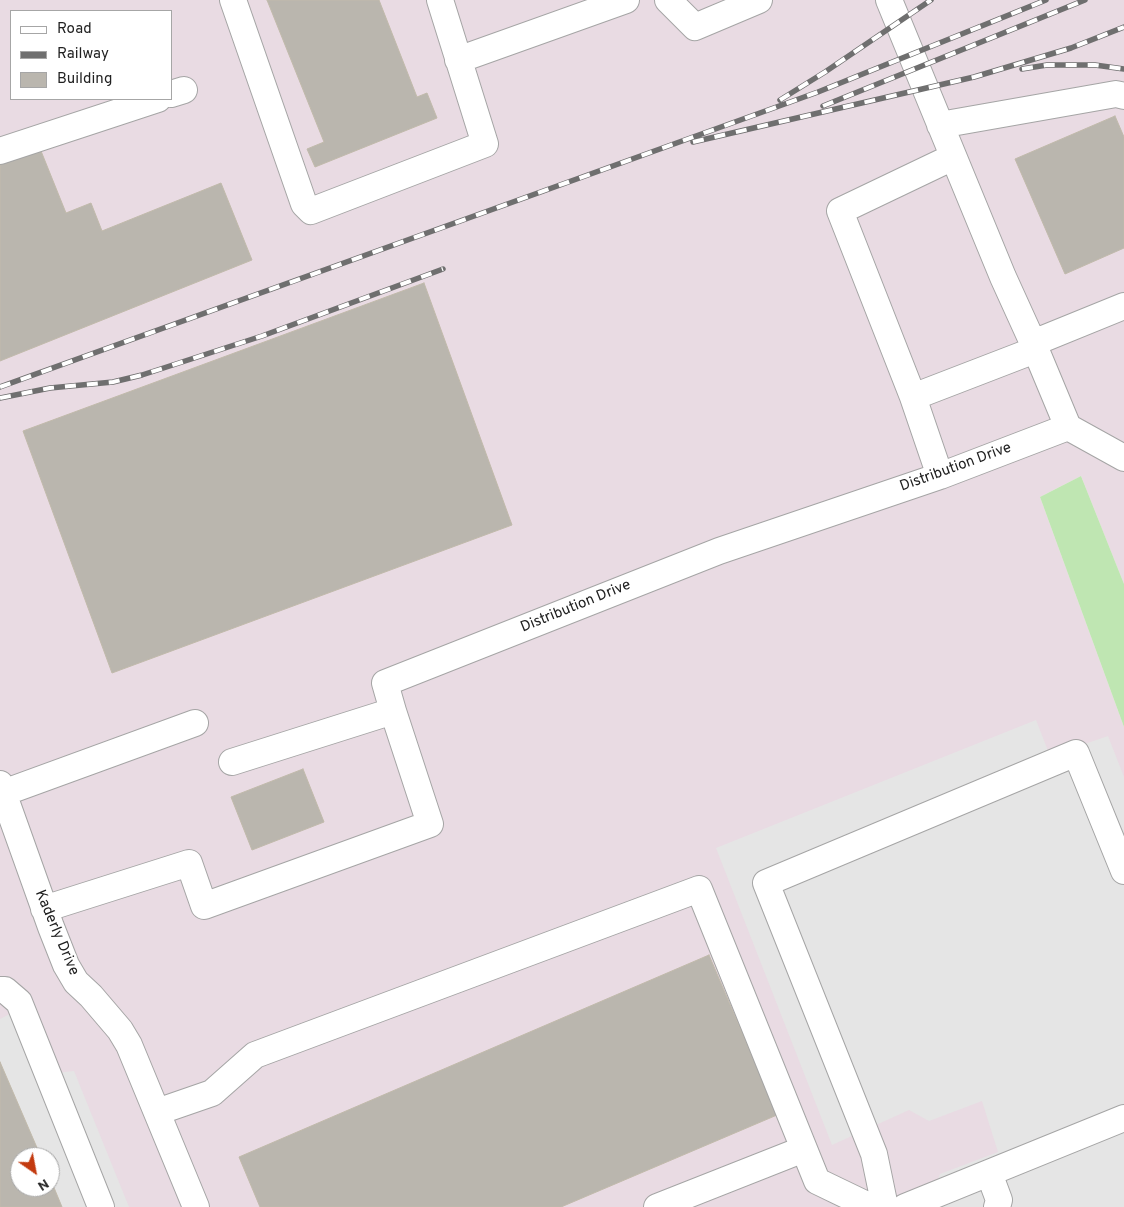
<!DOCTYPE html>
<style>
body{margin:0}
#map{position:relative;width:1124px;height:1207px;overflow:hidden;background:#f0f0e8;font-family:Overpass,sans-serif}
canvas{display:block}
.legend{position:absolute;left:10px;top:10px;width:162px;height:90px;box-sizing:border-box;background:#fff;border:1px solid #a6a6a6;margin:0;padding:6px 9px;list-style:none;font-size:15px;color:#212121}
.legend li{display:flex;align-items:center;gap:10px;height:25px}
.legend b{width:25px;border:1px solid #a6a6a6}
.north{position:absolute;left:10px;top:1147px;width:50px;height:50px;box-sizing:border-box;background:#fff;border:1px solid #a6a6a6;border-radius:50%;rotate:147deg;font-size:14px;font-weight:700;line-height:20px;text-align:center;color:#212121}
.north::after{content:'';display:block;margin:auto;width:18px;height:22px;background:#c33a0f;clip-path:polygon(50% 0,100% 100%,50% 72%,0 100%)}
</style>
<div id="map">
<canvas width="1124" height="1207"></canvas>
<ul class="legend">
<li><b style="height:6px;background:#fff"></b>Road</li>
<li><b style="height:6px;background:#6f6f6f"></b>Railway</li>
<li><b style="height:14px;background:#bab6ae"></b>Building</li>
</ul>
<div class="north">N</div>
</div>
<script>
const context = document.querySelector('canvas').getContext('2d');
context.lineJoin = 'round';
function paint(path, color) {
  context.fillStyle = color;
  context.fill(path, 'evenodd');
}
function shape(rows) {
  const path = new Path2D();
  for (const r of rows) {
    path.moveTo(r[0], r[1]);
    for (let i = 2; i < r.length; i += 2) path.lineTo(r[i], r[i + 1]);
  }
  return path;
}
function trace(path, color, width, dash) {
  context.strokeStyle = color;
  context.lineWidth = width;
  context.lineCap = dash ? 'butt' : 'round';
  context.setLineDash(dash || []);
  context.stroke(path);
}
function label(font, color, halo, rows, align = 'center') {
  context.font = font + ' Overpass,sans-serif';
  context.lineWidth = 4.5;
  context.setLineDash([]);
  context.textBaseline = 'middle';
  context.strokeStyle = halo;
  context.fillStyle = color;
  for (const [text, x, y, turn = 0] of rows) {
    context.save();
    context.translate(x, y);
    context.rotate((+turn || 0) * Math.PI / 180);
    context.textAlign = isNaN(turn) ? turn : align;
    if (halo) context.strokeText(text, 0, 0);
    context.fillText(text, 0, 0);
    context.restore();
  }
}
paint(shape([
 [0,0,1124,0,1124,584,1081,476,1040,497,1124,727,1124,1207,0,1207],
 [11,11,171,11,171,99,11,99],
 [20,1157,50,1157,50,1187,20,1187]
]), '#e9dbe3');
paint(shape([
 [1081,476,1124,584,1124,727,1040,497]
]), '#bfe6b2');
paint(shape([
 [1036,720,1050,756,1108,736,1124,777,1124,1207,928,1207,940,1174,998,1152,982,1101,929,1121,909,1110,832,1145,716,848],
 [27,1005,56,1073,74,1071,129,1207,62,1207,50,1178,50,1157,41,1157,0,1062,0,1019]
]), '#e5e5e5');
const building = shape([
 [267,0,379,0,417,97,427,93,437,118,315,167,307,149,324,142,267,0],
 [1115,116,1124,137,1124,248,1065,274,1015,159,1115,116],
 [39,146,66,213,91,203,102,231,221,183,252,260,0,361,0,161,39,146],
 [424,283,512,525,112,673,23,431,424,283],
 [303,769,324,822,252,850,231,797,303,769],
 [709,955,777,1115,561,1207,260,1207,239,1157,709,955],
 [0,1062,41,1157,20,1157,20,1187,50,1187,50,1178,62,1207,0,1207,0,1062]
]);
paint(building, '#bab6ae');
trace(building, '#c1baab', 1);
const minor = shape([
 [233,0,304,204,311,211,485,144,440,0],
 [668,0,695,27,759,0],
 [889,0,1003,277,1033,343,1068,427],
 [458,60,626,0],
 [171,94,184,90],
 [940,125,1116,94,1124,96],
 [0,151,158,99],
 [953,157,840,211,913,397,1035,350],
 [1033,343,1124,306],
 [913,397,940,476],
 [1068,427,1124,458],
 [232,762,393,711,385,683,719,551,940,476,1068,427],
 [0,784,51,927,66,965,76,982,91,996,120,1030,129,1045,196,1207],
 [3,793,195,723],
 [44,909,189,863,204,906,430,824,393,711],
 [0,990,5,990,19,1002,101,1207],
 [157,1112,212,1093,255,1055,699,889,817,1181,871,1207],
 [989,1173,999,1200,997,1207],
 [657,1207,804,1149],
 [885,1207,874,1154,766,883,1076,753,1124,871],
 [905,1207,1124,1118]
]);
trace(minor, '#a5a5a5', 28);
trace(minor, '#fff', 26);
const rail = shape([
 [1022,69,1047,65,1095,65,1124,69],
 [780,100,825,72,931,0],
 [823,106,1085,0],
 [693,142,974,77,1071,48,1124,27],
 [0,387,818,92,1046,0],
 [0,398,50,388,113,382,142,375,262,336,443,269]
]);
trace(rail, '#6f6f6f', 5.5);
trace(rail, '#fff', 4, [11]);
label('15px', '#212121', '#fff', [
 ["Distribution Drive",956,468,-20],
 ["Distribution Drive",576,607,-22],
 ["Kaderly Drive",56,933,67]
]);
</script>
